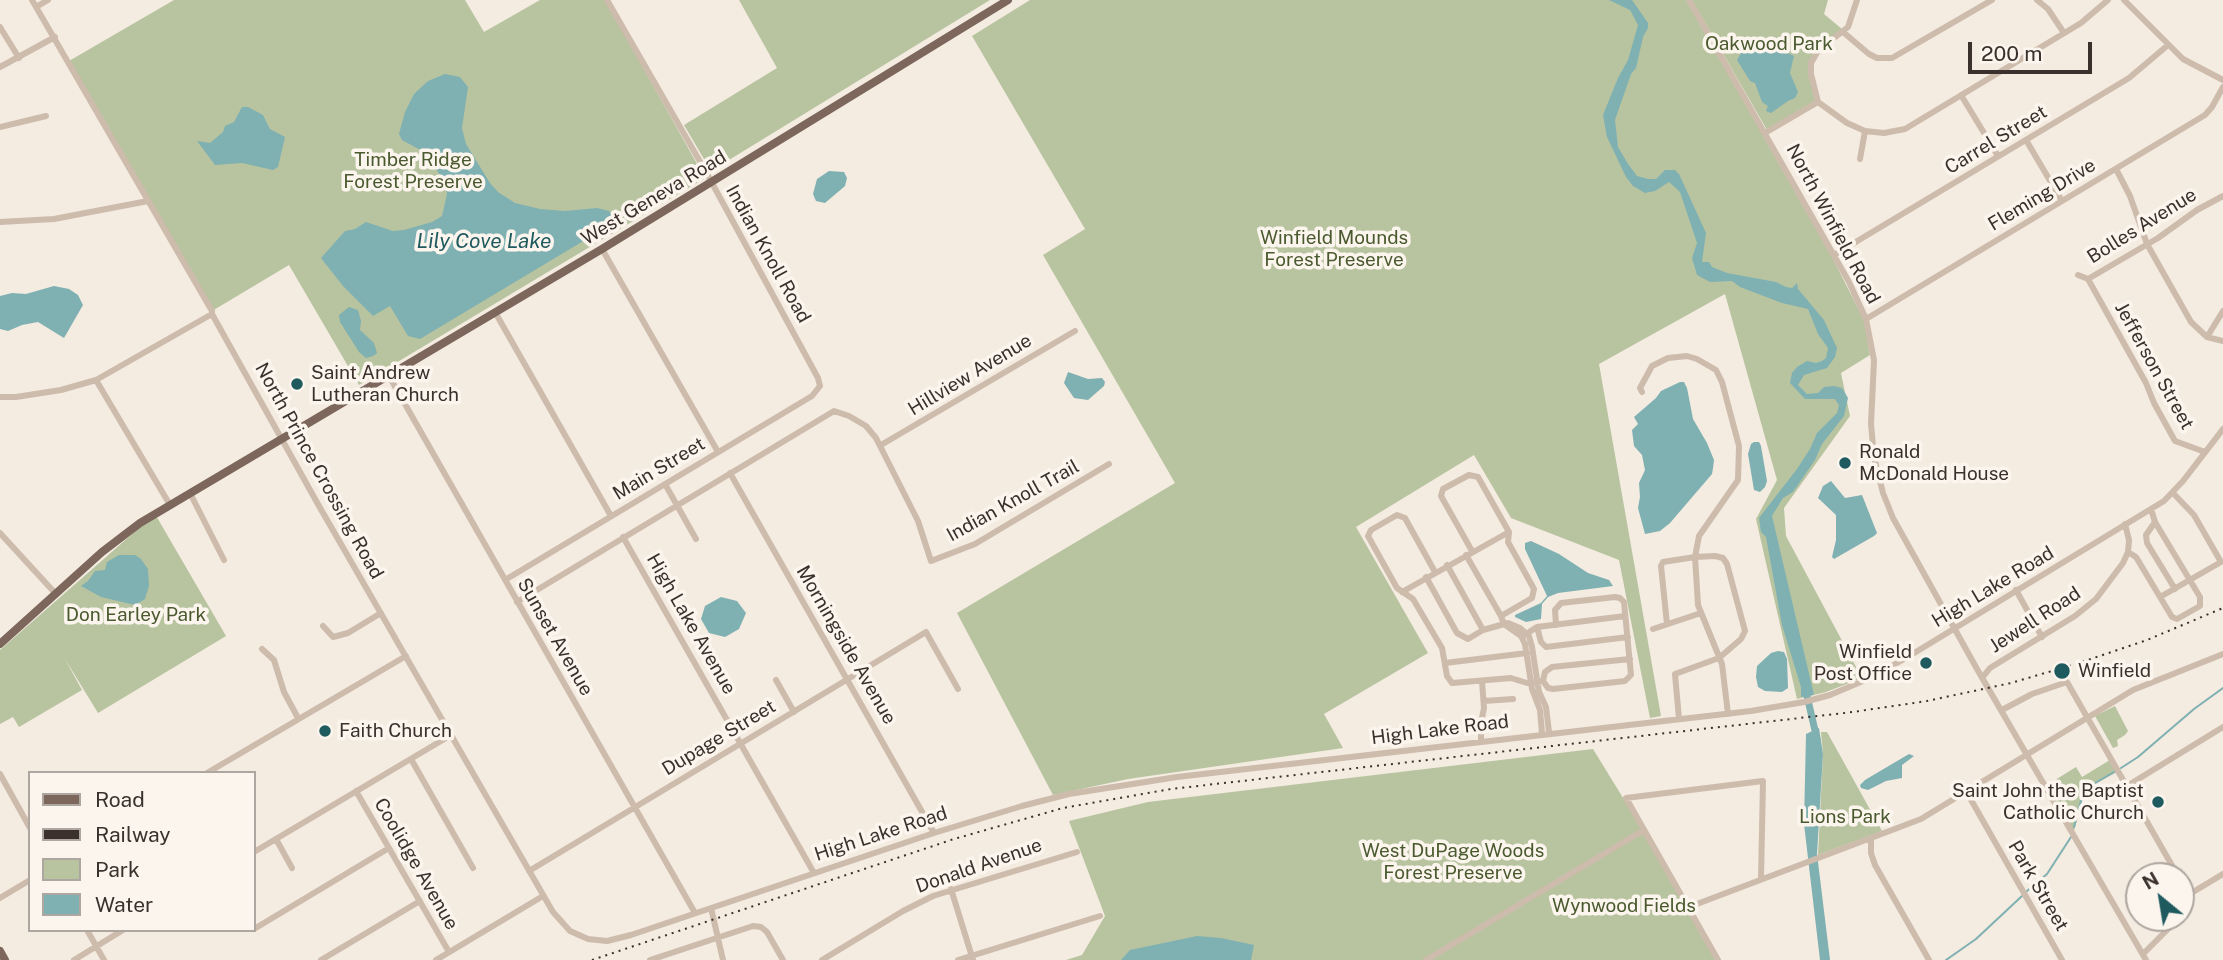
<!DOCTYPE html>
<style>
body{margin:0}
#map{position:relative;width:2223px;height:960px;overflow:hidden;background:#f4ebe1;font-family:"Public Sans",sans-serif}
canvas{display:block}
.legend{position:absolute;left:28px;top:771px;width:228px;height:161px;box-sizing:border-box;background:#fbf5ee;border:2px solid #aea6a0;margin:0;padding:9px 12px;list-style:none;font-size:21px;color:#3b302b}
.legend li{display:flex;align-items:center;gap:14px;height:35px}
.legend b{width:35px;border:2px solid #aea6a0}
.north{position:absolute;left:2125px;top:862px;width:70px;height:70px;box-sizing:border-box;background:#fbf5ee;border:2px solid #aea6a0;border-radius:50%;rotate:330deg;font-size:19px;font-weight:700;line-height:28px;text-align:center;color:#3b302b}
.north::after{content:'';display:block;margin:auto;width:24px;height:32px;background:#1f5a5e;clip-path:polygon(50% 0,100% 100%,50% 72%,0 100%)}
.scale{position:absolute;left:1968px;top:42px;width:124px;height:32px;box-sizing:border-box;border:4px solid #3b302b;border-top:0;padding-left:9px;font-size:21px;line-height:24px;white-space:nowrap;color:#3b302b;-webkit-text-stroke:5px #fbf5ee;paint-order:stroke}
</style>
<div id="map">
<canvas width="2223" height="960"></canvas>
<ul class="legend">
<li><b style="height:9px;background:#7d675c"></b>Road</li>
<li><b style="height:9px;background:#3b302b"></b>Railway</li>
<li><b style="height:19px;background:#b8c4a0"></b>Park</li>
<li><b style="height:19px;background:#7fb0b2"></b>Water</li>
</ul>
<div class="north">N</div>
<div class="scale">200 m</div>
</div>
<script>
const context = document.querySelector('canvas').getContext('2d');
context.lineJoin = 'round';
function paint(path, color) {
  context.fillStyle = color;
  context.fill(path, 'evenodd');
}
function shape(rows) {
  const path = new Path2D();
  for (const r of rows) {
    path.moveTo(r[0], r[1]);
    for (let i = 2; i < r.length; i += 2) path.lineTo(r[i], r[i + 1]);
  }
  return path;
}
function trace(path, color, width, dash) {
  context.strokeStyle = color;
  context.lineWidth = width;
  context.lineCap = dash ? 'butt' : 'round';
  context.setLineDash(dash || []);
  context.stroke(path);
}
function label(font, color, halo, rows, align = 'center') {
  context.font = font + ' "Public Sans",sans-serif';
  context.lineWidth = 7;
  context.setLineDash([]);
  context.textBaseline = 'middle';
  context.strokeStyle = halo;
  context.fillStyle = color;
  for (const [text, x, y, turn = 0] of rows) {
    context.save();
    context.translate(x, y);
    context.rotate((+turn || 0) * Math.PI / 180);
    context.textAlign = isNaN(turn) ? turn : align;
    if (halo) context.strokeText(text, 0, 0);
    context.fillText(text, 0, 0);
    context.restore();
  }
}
paint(shape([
 [174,0,465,0,484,32,540,0,605,0,705,178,359,385,289,265,212,311,69,61],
 [739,0,990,0,711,171,684,125,777,68],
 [1030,0,1686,0,1832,257,1864,320,1870,355,1841,373,1850,416,1784,508,1786,536,1862,678,1826,692,1797,699,1756,519,1777,480,1725,294,1599,364,1661,716,1650,718,1619,560,1511,518,1474,455,1356,527,1428,653,1324,714,1343,748,1128,779,1053,795,957,613,1175,483,1043,255,1085,229,972,36],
 [1692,0,1828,0,1824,14,1842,29,1811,59,1816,101,1767,130],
 [155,514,226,636,98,713,65,659,82,690,19,727,13,717,0,724,0,650],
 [2115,706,2128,731,2125,735,2117,740,2118,746,2113,748,2095,716],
 [1821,732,1827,732,1882,831,1818,855,1823,754],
 [1593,749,1644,832,1715,960,1066,960,1082,955,1105,916,1069,821,1148,802],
 [2110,760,2117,772,2093,785,2083,798,2074,831,2047,785,2076,767,2082,777]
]), '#b8c4a0');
paint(shape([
 [1609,0,1632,0,1648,23,1648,28,1643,37,1636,68,1631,74,1615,120,1618,147,1628,164,1637,176,1648,179,1656,179,1665,170,1675,170,1679,174,1706,233,1702,262,1709,262,1712,267,1727,273,1776,282,1786,287,1792,288,1797,283,1798,289,1824,320,1837,348,1835,357,1827,368,1804,375,1798,385,1807,394,1818,393,1824,387,1834,386,1842,388,1848,398,1844,416,1822,444,1815,460,1793,492,1783,498,1772,516,1814,695,1801,697,1801,687,1782,625,1766,537,1761,532,1759,518,1797,469,1810,449,1817,433,1837,413,1839,405,1835,399,1805,399,1790,383,1792,373,1797,367,1807,361,1816,363,1822,361,1826,358,1828,348,1818,334,1808,309,1782,303,1740,287,1732,281,1710,282,1697,275,1692,258,1697,243,1680,192,1669,182,1655,191,1645,193,1633,186,1626,177,1607,137,1603,115,1618,78,1628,60,1638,25,1630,10],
 [1768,41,1780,44,1784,51,1794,56,1790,73,1798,92,1795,98,1788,101,1771,113,1766,111,1768,106,1762,102,1755,83,1750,81,1737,60,1741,53,1755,43],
 [445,74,460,77,468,87,462,128,466,144,490,183,498,192,515,203,540,209,565,211,597,208,609,211,613,216,610,225,420,339,408,336,390,306,373,316,343,286,321,258,345,231,355,229,366,222,393,231,404,230,432,222,442,216,447,194,445,182,424,152,402,140,399,134,405,112,414,94,428,81],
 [242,107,248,107,263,115,270,129,285,137,278,167,273,170,242,163,215,165,197,141,210,143,223,132,225,126,234,122],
 [829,171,844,172,847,178,845,186,825,203,816,201,813,194,817,179],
 [54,286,69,289,78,295,83,305,64,338,38,322,22,325,8,331,0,329,0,296,12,293,26,294],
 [349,307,358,310,361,321,360,330,374,343,377,353,373,356,366,358,359,352,340,322,339,315],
 [1068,372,1088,379,1102,378,1105,382,1104,386,1088,400,1074,398,1064,383],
 [1680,382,1684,382,1687,388,1693,419,1707,443,1714,460,1713,468,1712,474,1670,523,1660,531,1645,534,1638,508,1640,497,1639,483,1645,470,1642,455,1634,446,1632,430,1638,424,1634,417,1656,398,1661,391],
 [1754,442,1759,442,1761,446,1767,481,1765,487,1760,492,1754,490,1748,454,1751,444],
 [1831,481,1845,498,1862,495,1877,533,1874,536,1834,559,1832,557,1836,540,1836,515,1818,498,1823,486],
 [1531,541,1559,554,1588,573,1609,580,1613,586,1558,593,1548,597,1542,604,1541,619,1526,622,1515,617,1515,615,1541,603,1547,596,1525,549,1525,543],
 [119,555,135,555,141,559,148,569,149,586,145,599,135,605,101,597,81,586,88,581,95,571,105,570,107,562],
 [721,597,737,601,746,613,739,629,725,637,709,633,701,619,705,606],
 [1778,651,1784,652,1787,659,1788,688,1782,692,1765,691,1758,687,1756,677,1757,666,1771,653],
 [1819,728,1823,754,1817,854,1830,960,1820,960,1804,824,1806,734],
 [1909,754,1914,756,1902,765,1902,778,1886,781,1868,790,1861,788,1860,785,1865,780],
 [1197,936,1221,938,1254,945,1251,960,1121,960,1130,950]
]), '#7fb0b2');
trace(shape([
 [2121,768,2138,757,2194,709,2223,688],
 [2074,827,2082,797,2092,785,2114,772],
 [2027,891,2047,874,2071,837],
 [1946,960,1976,939,2022,896]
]), '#7fb0b2', 2);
trace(shape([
 [1807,696,1817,739]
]), '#7fb0b2', 7);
trace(shape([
 [32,0,212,311,212,314,319,506,553,912,570,931,588,939,607,941,631,935,934,833,1022,806,1069,794,1177,777,1751,711,1804,702,1830,695,1870,678,1906,658,2164,501,2183,481,2223,429],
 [1689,0,1849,282,1866,319,1874,360,1871,424,1874,457,1883,493,1893,518,1977,669,2146,960],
 [2037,0,2048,9,2064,33],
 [2124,0,2183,59,2223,80],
 [36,7,48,0],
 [0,27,19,58],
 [1843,32,1869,54,1877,58,1892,58,1992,0],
 [0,67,55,37],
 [1961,95,1998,156],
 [1818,102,1847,123,1865,131,1884,133,1905,129,2081,23,2108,0],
 [1818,102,1811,74,1811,63,1818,51,1848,27,1857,0],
 [0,127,46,116],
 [1765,133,1818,102],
 [2026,140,2062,201],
 [1860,159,1865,131],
 [2116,169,2130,196,2147,244,2191,322,2207,337,2223,341],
 [0,222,54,219,148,201],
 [602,249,718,452],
 [1834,255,2129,78,2168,45],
 [2078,275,2088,279,2158,238,2197,210,2223,196],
 [2088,279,2146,383,2154,403,2175,441,2205,452],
 [495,312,611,516],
 [1866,319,2205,115,2212,107,2223,87],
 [2207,337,2223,311],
 [389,376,695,913],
 [96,380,170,505],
 [1642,392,1640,388,1652,366,1668,358,1687,356,1697,359,1716,370,1722,382,1739,446,1738,480,1699,536,1695,557,1698,605,1722,664,1728,714],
 [0,397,16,397,61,390,96,380,212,314],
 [881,445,1075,331],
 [730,473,934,833],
 [665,484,696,539],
 [190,493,224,560],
 [2173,493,2194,515,2221,562],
 [2155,522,2146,535,2147,543,2175,589],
 [0,533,55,593],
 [623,537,814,873],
 [1472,551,1441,496,1443,489,1469,475,1478,477,1509,532,1508,542,1534,589,1532,598,1501,616],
 [2128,552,2136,557,2172,617,2177,619,2200,606,2200,597,2155,522,2151,509],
 [1466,555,1501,616,1504,624,1521,636,1525,644,1532,689,1540,710,1542,733],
 [1435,572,1405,518,1397,515,1371,530,1368,536,1397,588,1413,599,1442,648,1447,676,1452,683,1511,678,1527,683,1543,681],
 [1426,577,1457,633,1468,639,1483,630,1447,565],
 [505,580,812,396,820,386,818,378,706,172,607,0],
 [2016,590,2042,637],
 [1402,592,1509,532],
 [2160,597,2221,562],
 [517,602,834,411,849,416,866,426,876,438,918,521,931,561,975,544,1109,464],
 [1667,624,1661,566,1663,562,1695,557,1715,556,1723,558,1727,564,1745,631,1741,639,1719,658,1675,674,1679,719],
 [323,626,333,637,348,633,381,613],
 [1537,627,1541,642,1546,647,1628,637],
 [1653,629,1701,613],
 [1483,630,1508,623,1520,628,1529,636,1532,647,1539,692,1546,707,1549,732],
 [1523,636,1537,627,1625,616],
 [262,649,274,660,284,692,298,718],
 [1445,663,1527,653],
 [1982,678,1990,668,2075,616,2096,599,2123,563,2128,552,2129,540,2125,524],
 [776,680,794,712],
 [1543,681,1548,688,1553,689,1625,681,1631,675,1624,602,1620,598,1615,597,1561,603,1555,610,1556,625],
 [1543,681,1545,672,1552,667,1630,659],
 [1484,701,1513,699],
 [2002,710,2032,694,2067,682,2178,876],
 [1481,740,1481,723,1484,708,1482,681],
 [411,759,473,868],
 [207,773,406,656],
 [0,774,30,828],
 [2127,786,2223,727],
 [356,791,449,952],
 [1966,791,2062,960],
 [1871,838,1871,853,1875,865,1929,960],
 [276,839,292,868],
 [254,852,451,735],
 [529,871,926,632,958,689],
 [2181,882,2188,895],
 [951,889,973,960],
 [0,898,30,880],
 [1689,907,1921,819,2133,690,2223,654],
 [711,908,723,960],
 [2181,913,2188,895,2223,874],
 [254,929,389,848],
 [87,930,104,960],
 [2143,954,2179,918],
 [74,960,123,930],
 [321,960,420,901],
 [436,960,543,896],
 [650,960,753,926,761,927,767,932,783,960],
 [822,960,903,911,933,896,1077,852],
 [958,960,1100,916],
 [1426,960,1644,830],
 [1718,960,1626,798,1763,781,1761,879]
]), '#cdbbac', 6);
trace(shape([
 [0,644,102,552,140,523,602,249,1008,0],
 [0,951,5,960]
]), '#7d675c', 8);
trace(shape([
 [592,960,954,839,1063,808,1171,789,1853,712,1927,701,2011,683,2079,663,2147,640,2223,608]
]), '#3b302b', 2, [2, 5]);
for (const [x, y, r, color] of [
 [297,384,7,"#1f5a5e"],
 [1845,463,7,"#1f5a5e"],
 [1926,663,7,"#1f5a5e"],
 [2062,671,9,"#1f5a5e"],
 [325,731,7,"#1f5a5e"],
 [2158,802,7,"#1f5a5e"]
]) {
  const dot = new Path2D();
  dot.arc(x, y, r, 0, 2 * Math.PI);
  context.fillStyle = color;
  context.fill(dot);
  trace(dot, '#fbf5ee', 2.5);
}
label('19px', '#4a5a2e', '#fbf5ee', [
 ["Oakwood Park",1769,44],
 ["Timber Ridge",413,160],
 ["Forest Preserve",413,182],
 ["Winfield Mounds",1334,238],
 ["Forest Preserve",1334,260],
 ["Don Earley Park",136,615],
 ["Lions Park",1845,817],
 ["West DuPage Woods",1453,851],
 ["Forest Preserve",1453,873],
 ["Wynwood Fields",1624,906]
]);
label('19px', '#3b302b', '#fbf5ee', [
 ["Carrel Street",1996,140,-31],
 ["Fleming Drive",2042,195,-31],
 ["West Geneva Road",654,198,-31],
 ["North Winfield Road",1833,224,62],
 ["Bolles Avenue",2142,226,-32],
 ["Indian Knoll Road",768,254,61],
 ["Jefferson Street",2154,366,61],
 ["Hillview Avenue",970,375,-31],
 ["Main Street",659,469,-31],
 ["North Prince Crossing Road",319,471,61],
 ["Indian Knoll Trail",1013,501,-29],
 ["High Lake Road",1993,587,-31],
 ["Jewell Road",2035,620,-33],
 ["High Lake Avenue",691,624,60],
 ["Sunset Avenue",555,637,60],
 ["Morningside Avenue",846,645,60],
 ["High Lake Road",1440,730,-7],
 ["Dupage Street",719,738,-31],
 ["High Lake Road",881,834,-18],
 ["Coolidge Avenue",416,864,60],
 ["Donald Avenue",979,866,-19],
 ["Park Street",2038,886,60]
]);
label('19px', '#3b302b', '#fbf5ee', [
 ["Saint Andrew",311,373],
 ["Lutheran Church",311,395],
 ["Ronald",1859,452],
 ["McDonald House",1859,474],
 ["Winfield",1912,652,"right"],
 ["Post Office",1912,674,"right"],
 ["Winfield",2078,671],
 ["Faith Church",339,731],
 ["Saint John the Baptist",2144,791,"right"],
 ["Catholic Church",2144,813,"right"]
], 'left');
label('italic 21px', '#1f5a5e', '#fbf5ee', [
 ["Lily Cove Lake",484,242]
]);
</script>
